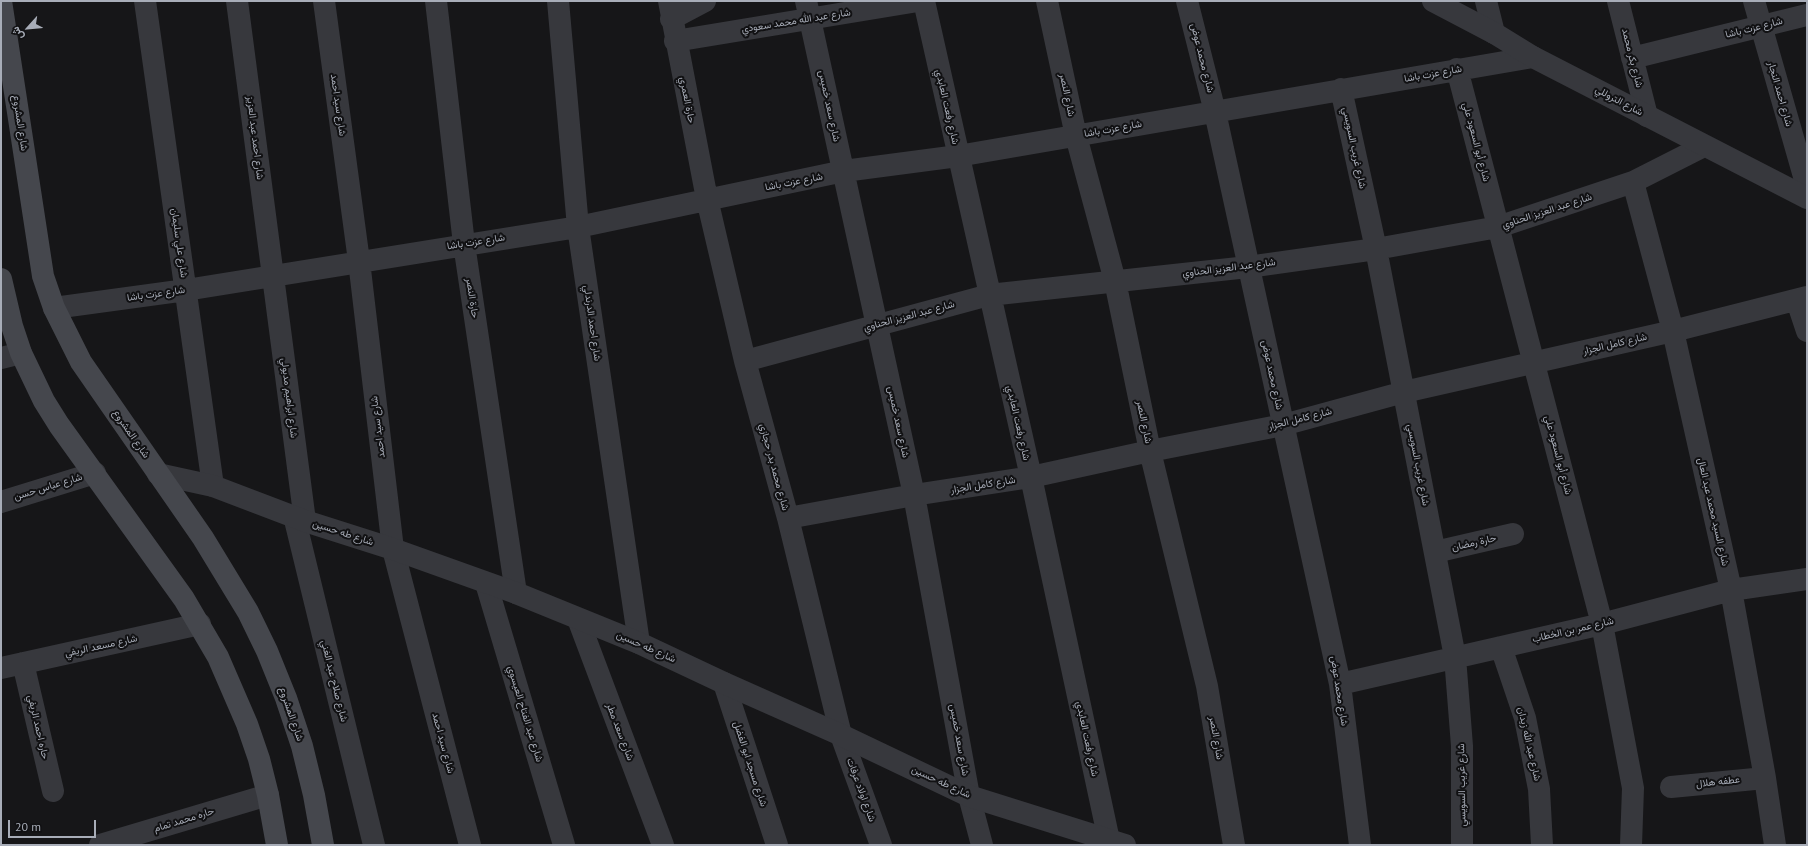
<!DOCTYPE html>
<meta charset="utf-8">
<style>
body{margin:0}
#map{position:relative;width:1808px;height:846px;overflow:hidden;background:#161618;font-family:"PT Sans",Vazirmatn,sans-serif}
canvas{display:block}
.frame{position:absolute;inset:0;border:2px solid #a8adb8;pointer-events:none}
.north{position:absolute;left:8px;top:8px;width:40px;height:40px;-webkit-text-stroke:3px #111113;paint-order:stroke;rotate:243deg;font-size:11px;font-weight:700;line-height:16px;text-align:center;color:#a8adb8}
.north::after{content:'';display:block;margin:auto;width:14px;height:18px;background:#a8adb8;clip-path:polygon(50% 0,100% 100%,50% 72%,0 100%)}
.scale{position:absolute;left:8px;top:820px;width:88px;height:18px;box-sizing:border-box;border:2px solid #a8adb8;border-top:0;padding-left:5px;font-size:12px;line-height:14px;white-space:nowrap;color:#a8adb8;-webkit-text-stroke:3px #111113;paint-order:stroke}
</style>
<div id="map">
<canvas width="1808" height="846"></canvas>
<div class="frame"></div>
<div class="north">ش</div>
<div class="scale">20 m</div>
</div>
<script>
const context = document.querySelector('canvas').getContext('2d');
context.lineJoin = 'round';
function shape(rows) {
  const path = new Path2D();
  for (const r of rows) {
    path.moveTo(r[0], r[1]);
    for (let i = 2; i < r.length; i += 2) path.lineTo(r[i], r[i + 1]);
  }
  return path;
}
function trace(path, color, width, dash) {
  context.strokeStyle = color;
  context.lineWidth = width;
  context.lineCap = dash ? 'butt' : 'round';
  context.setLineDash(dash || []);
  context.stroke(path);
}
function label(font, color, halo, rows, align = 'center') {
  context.font = font + ' "PT Sans",Vazirmatn,sans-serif';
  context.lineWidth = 4;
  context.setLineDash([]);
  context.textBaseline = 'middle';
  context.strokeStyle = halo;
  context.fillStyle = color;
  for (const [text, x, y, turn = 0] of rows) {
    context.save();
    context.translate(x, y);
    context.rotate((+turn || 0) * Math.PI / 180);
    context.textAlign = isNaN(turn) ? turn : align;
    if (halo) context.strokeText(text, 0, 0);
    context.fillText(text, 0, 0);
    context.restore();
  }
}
trace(shape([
 [145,1,213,486],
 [237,1,305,521],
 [324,1,359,261,393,549,470,845],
 [436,1,464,244,516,593],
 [558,1,578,227,639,643],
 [669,1,707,199,745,361,788,518,841,735,881,845],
 [806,1,914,495,969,796,982,845],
 [924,1,1031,477,1110,845],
 [1047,1,1076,136,1115,281,1150,451,1207,686,1234,845],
 [1187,1,1215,112,1340,684,1360,845],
 [1486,1,1494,33],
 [1618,1,1647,116],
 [1754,1,1807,187],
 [671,19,705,1],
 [675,41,918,1],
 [1632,58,1807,15],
 [1457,69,1602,624,1633,788,1631,845],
 [1341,89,1376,249,1455,657,1462,746,1462,845],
 [1633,182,1673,331,1731,590,1765,778,1775,845],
 [1797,301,1807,331],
 [54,308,186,290,578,227,844,171,958,156,1533,57],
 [1,358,21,353],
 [745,361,989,295,1248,267,1376,249,1498,227,1633,182,1704,146],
 [1,502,95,473],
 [294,516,374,845],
 [788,518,914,495,1031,477,1150,451,1283,425,1404,392,1673,331,1807,297],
 [1435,552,1513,534],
 [486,583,564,845],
 [578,619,663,845],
 [1501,647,1525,718,1539,789,1542,845],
 [23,663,53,791],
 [1,668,200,624],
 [724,683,777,845],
 [1340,684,1602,624,1731,590,1807,579],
 [1671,787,1765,778],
 [100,845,268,795]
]), '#37383d', 22);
trace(shape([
 [1433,1,1494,33,1533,57,1807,198],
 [158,474,213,486,305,521,393,549,516,593,639,643,724,683,841,735,969,796,1125,845]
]), '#37383d', 22);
trace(shape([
 [1,1,43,276,54,308,81,362,203,538,248,612,267,651,286,698,302,746,314,795,323,845],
 [1,279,12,326,21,353,44,401,59,425,184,599,218,657,247,724,259,759,268,795,277,845]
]), '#45474d', 22);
label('10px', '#a8adb8', '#111113', [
 ["شارع عبد الله محمد سعودي",796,21,-9],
 ["شارع عزت باشا",1754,28,-14],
 ["شارع محمد عوض",1202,58,76],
 ["شارع بكر محمد",1632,58,76],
 ["شارع عزت باشا",1433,74,-10],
 ["شارع احمد النجار",1780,94,74],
 ["شارع النصر",1067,95,78],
 ["حارة العمري",687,100,79],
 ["شارع التروللي",1619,101,28],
 ["شارع سيد احمد",338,105,82],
 ["شارع سعد خميس",829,106,78],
 ["شارع رفعت العابدي",947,107,77],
 ["شارع المشروع",20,123,81],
 ["شارع عزت باشا",1113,129,-10],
 ["شارع احمد عبد العزيز",255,138,83],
 ["شارع أبو السعود علي",1476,142,75],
 ["شارع غريب السويسي",1354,148,78],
 ["شارع عزت باشا",794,182,-11],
 ["شارع عبد العزيز الحناوي",1547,211,-18],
 ["شارع عزت باشا",476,242,-9],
 ["شارع علي سليمان",179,243,82],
 ["شارع عبد العزيز الحناوي",1229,268,-7],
 ["شارع عزت باشا",156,294,-8],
 ["حارة النصر",472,298,81],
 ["شارع عبد العزيز الحناوي",909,316,-15],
 ["شارع احمد الدرندلي",592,323,82],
 ["شارع كامل الجزار",1615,344,-13],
 ["شارع محمد عوض",1272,375,78],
 ["شارع ابراهيم مدبولي",289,398,83],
 ["شارع كامل الجزار",1300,419,-14],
 ["شارع سعد خميس",898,422,78],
 ["شارع النصر",1144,422,78],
 ["شارع رفعت العابدي",1018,423,77],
 ["شارع سيد احمد",378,427,-97],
 ["شارع المشروع",131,434,55],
 ["شارع أبو السعود علي",1558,455,75],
 ["شارع غريب السويسي",1418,465,79],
 ["شارع محمد بدر حجازي",774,467,75],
 ["شارع كامل الجزار",983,485,-9],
 ["شارع عباس حسن",48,487,-17],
 ["شارع السيد محمد عبد العال",1713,512,77],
 ["شارع طه حسين",343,533,18],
 ["حارة رمضان",1474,543,-13],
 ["شارع عمر بن الخطاب",1573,630,-13],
 ["شارع مسعد الريفي",101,646,-12],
 ["شارع طه حسين",646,647,24],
 ["شارع صلاح عبد الغني",334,681,76],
 ["شارع محمد عوض",1339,691,81],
 ["شارع المشروع",291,714,71],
 ["شارع عبد الفتاح العيسوي",525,714,73],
 ["حاره احمد الريفي",38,727,77],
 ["شارع سعد مطر",620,732,69],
 ["شارع النصر",1216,738,80],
 ["شارع رفعت العابدي",1087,739,78],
 ["شارع سعد خميس",959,740,80],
 ["شارع سيد احمد",443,743,75],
 ["شارع عبد الله زيدان",1529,744,77],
 ["شارع مسجد ابو الفضل",750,764,72],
 ["شارع طه حسين",941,782,25],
 ["عطفه هلال",1718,782,-6],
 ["شارع غريب السويسي",1462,785,-91],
 ["شارع اولاد عرفات",861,790,70],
 ["حاره محمد تمام",184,820,-17]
]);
</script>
